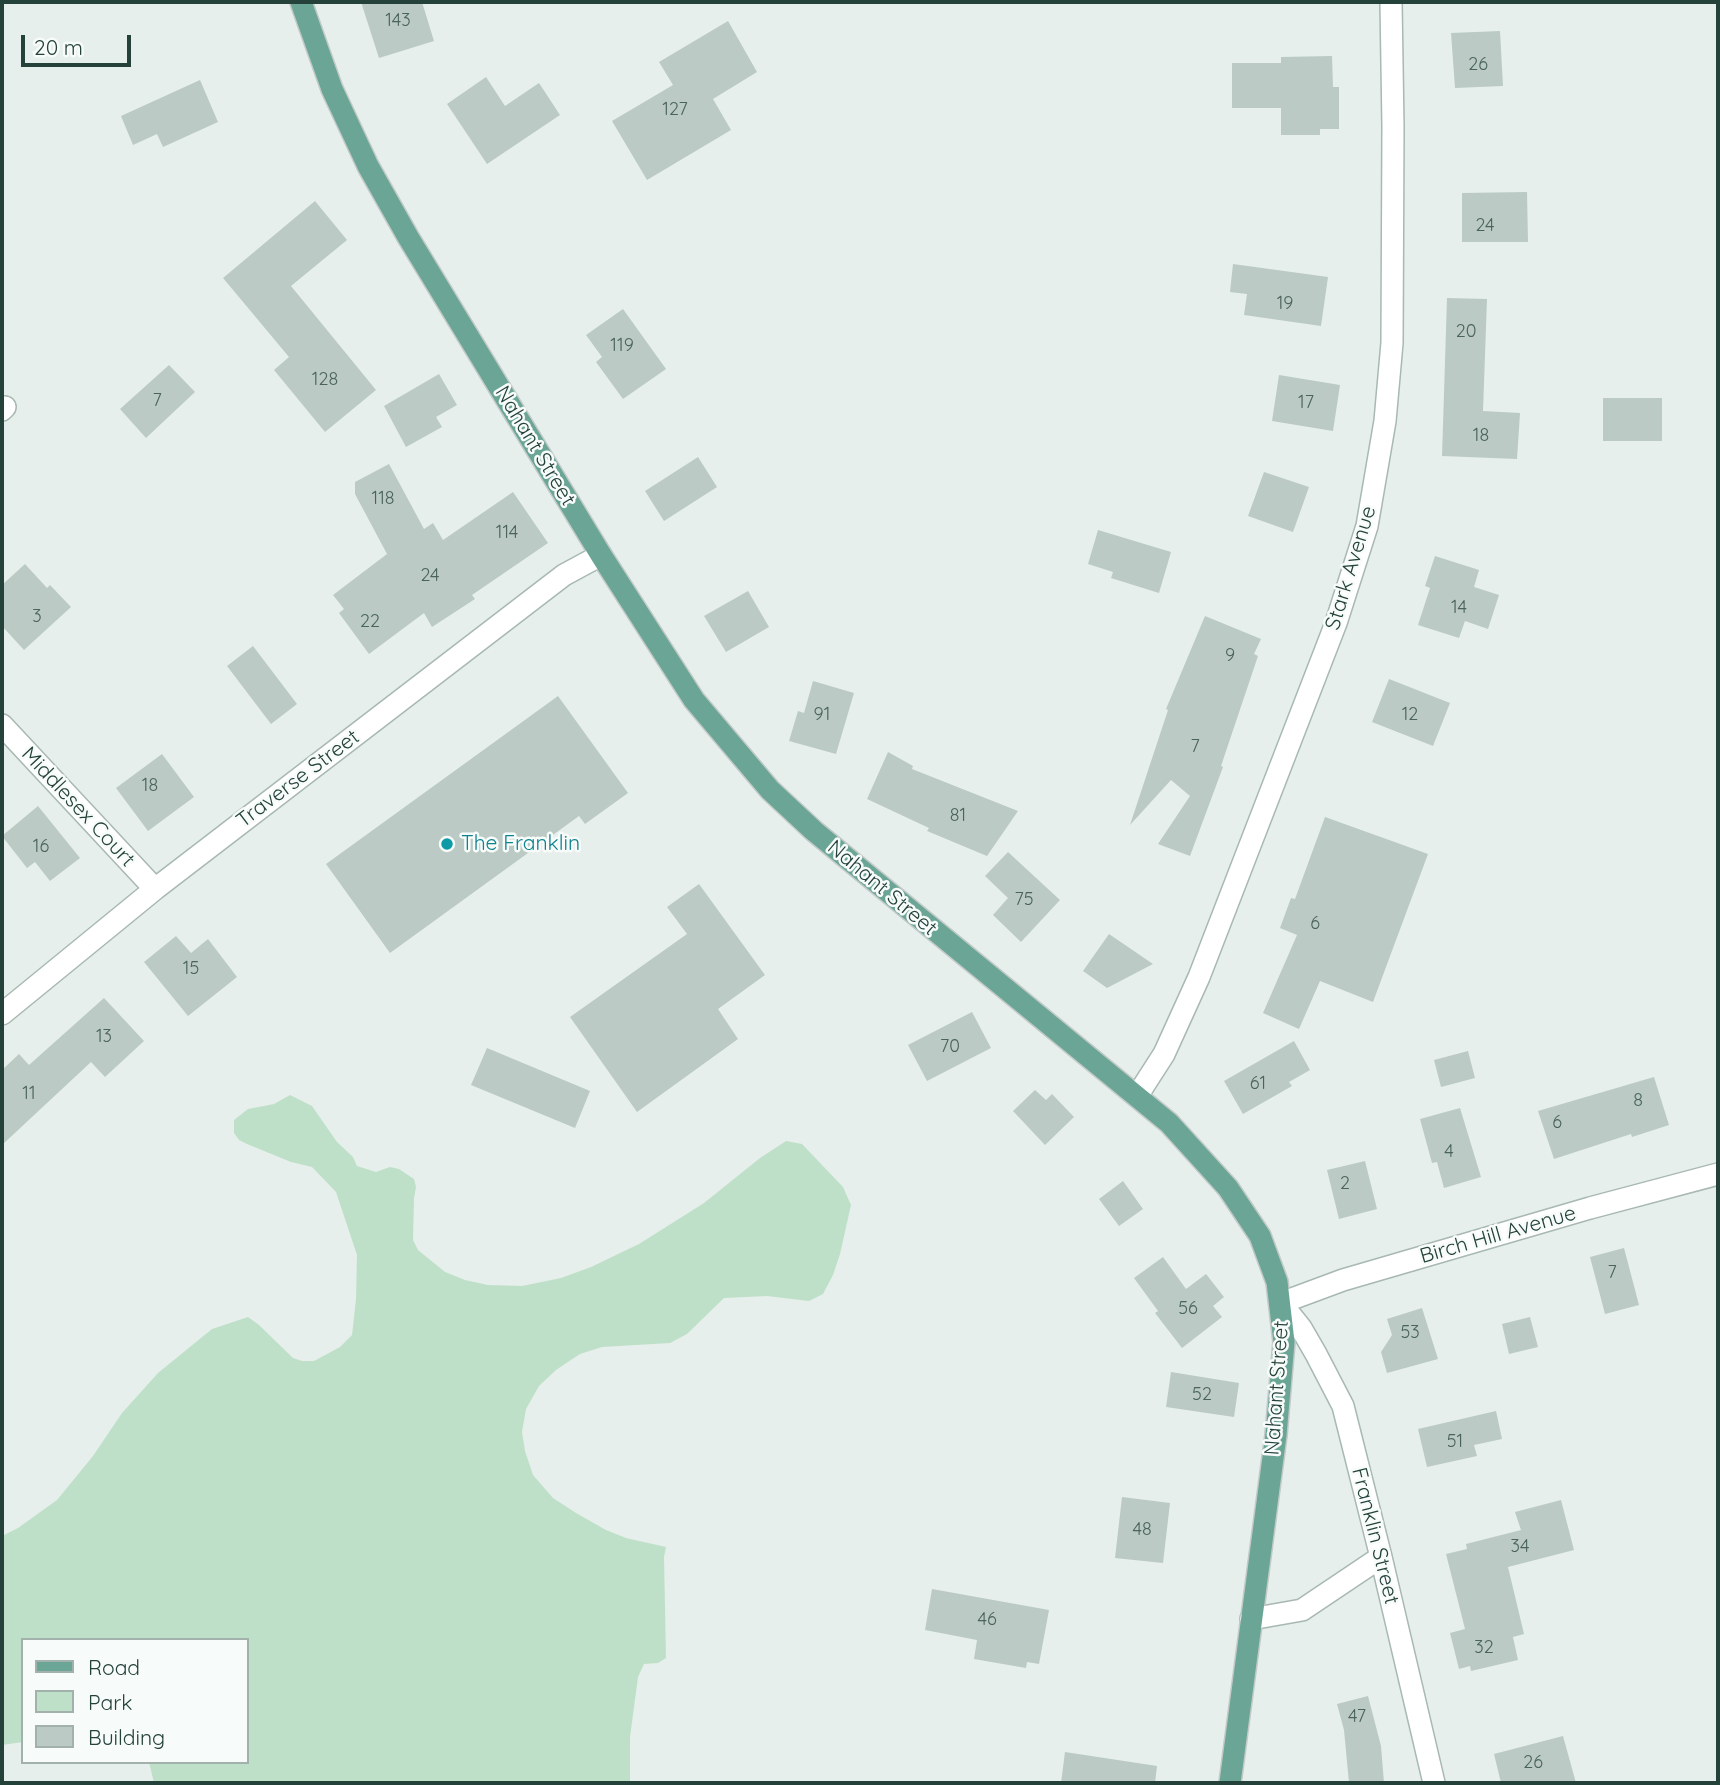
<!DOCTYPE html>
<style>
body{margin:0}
#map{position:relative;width:1720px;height:1785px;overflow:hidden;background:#e6efeb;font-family:Quicksand,sans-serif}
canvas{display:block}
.frame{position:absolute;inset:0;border:4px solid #24423a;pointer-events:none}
.legend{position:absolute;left:21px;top:1638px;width:228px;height:126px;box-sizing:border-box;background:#f7fbf9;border:2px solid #a3b1ad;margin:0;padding:9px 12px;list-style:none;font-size:21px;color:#24423a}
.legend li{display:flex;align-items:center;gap:14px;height:35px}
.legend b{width:35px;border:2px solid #a3b1ad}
.scale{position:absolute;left:21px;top:35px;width:110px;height:32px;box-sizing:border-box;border:4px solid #24423a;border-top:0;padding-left:9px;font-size:21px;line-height:24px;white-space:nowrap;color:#24423a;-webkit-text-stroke:5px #f7fbf9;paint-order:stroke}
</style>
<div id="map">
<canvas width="1720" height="1785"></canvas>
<div class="frame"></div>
<ul class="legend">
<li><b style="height:9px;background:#6aa596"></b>Road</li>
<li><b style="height:19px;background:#bfe0c8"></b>Park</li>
<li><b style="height:19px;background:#bbcac4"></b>Building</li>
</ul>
<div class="scale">20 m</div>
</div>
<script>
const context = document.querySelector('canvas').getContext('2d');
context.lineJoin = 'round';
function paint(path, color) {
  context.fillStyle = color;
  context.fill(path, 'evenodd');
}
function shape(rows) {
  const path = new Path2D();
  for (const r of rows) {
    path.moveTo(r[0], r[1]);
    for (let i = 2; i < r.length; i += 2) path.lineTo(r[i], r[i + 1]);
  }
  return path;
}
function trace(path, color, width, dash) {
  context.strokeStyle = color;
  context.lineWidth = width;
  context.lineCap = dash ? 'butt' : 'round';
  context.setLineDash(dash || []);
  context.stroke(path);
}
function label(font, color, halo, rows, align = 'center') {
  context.font = font + ' Quicksand,sans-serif';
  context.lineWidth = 5;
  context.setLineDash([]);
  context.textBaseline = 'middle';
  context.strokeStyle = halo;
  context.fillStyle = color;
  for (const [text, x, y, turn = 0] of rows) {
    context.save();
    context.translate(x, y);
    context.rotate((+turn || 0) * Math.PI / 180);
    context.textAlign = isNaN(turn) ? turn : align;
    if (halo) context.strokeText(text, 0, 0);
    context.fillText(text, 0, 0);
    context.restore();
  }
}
paint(shape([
 [290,1095,312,1106,337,1142,353,1157,357,1166,376,1172,390,1167,399,1169,414,1179,416,1187,414,1198,413,1240,418,1250,445,1272,465,1280,488,1285,522,1286,561,1278,591,1267,639,1244,704,1203,760,1158,786,1141,802,1144,843,1187,851,1205,840,1254,833,1275,823,1294,809,1301,767,1296,724,1298,687,1334,670,1343,602,1347,580,1354,556,1370,539,1386,526,1409,522,1432,525,1451,533,1475,553,1498,576,1513,606,1530,626,1538,666,1547,664,1557,666,1658,658,1663,644,1664,638,1677,630,1737,630,1783,154,1783,149,1762,247,1762,247,1640,23,1640,23,1742,2,1745,2,1536,18,1528,57,1500,93,1456,122,1413,158,1373,212,1329,248,1317,259,1325,293,1358,302,1361,314,1361,340,1347,352,1335,356,1299,357,1255,336,1192,312,1167,291,1162,247,1144,239,1140,234,1133,234,1120,248,1109,274,1104]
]), '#bfe0c8');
paint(shape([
 [361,2,422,2,434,41,379,58],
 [728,21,757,72,713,99,731,130,647,180,612,121,673,85,659,62],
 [1500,31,1503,86,1455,88,1451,33],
 [1332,56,1333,87,1339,87,1339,129,1320,129,1320,135,1281,135,1281,108,1232,108,1232,63,1281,63,1281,57],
 [486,77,505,106,539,83,560,115,487,164,447,104],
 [200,80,218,122,163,147,157,134,133,145,121,116],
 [1527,192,1528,242,1462,242,1462,193],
 [315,201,347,240,291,286,376,390,325,432,274,370,289,357,223,278],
 [1233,264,1328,277,1321,326,1244,315,1247,294,1230,292],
 [1447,298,1487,299,1483,411,1520,413,1517,459,1442,456],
 [623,309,666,369,623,399,596,362,602,357,586,335],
 [169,365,195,392,146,438,120,409],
 [439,374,457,405,436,417,442,427,406,447,384,406],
 [1279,375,1340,385,1333,431,1272,421],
 [1603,398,1662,398,1662,441,1603,441],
 [698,457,717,487,664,521,645,491],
 [389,464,424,529,433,523,443,540,513,492,548,543,472,595,475,599,432,627,424,613,369,654,339,613,344,609,333,595,387,554,355,494,355,482],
 [1264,472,1309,487,1293,532,1248,516],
 [1098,530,1171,552,1159,593,1111,578,1113,572,1088,564],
 [1435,556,1479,570,1474,587,1499,595,1488,629,1465,621,1459,638,1418,625,1430,588,1425,586],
 [25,564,47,588,50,585,71,607,24,650,2,626,2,585],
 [748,591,769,627,726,652,704,616],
 [1205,616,1261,639,1254,654,1258,656,1221,766,1223,767,1190,856,1158,844,1190,796,1171,780,1130,825,1168,710,1166,709],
 [253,646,297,704,271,724,227,666],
 [1389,679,1450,703,1433,746,1372,722],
 [813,681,854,693,836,754,789,741,798,711,804,713],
 [558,696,628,793,585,824,579,816,390,953,326,864],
 [888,752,913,766,912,769,1018,811,987,856,927,831,929,828,867,799],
 [162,754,194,797,148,831,116,788],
 [38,806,80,858,50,881,35,862,27,868,2,836],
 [1325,817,1428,854,1373,1002,1320,981,1299,1029,1263,1013,1297,935,1280,928,1291,898,1295,899],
 [1008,852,1060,900,1021,942,993,915,1008,898,985,876],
 [699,884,765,975,718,1009,738,1039,637,1112,570,1017,687,934,667,907],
 [1109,934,1153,964,1107,988,1083,971],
 [176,936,191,953,208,939,237,977,188,1016,144,962],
 [104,998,144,1041,105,1077,91,1062,2,1145,2,1070,19,1054,29,1065],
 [972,1012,991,1048,927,1081,908,1045],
 [1294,1041,1310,1070,1289,1082,1292,1086,1243,1114,1224,1081],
 [487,1048,590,1091,575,1128,471,1085],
 [1468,1051,1475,1078,1441,1087,1434,1060],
 [1654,1077,1669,1125,1632,1137,1631,1134,1554,1159,1538,1111],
 [1035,1090,1046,1100,1052,1094,1074,1117,1045,1145,1013,1111],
 [1460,1108,1481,1177,1444,1188,1437,1162,1432,1163,1420,1119],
 [1365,1161,1377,1209,1339,1219,1327,1170],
 [1123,1181,1143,1209,1119,1226,1099,1199],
 [1624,1248,1639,1305,1605,1314,1590,1257],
 [1163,1257,1186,1289,1206,1274,1224,1297,1213,1306,1222,1317,1182,1348,1155,1313,1158,1311,1134,1278],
 [1422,1308,1438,1359,1387,1373,1381,1352,1392,1335,1387,1319],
 [1530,1317,1538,1347,1509,1354,1502,1324],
 [1171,1372,1239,1383,1234,1417,1166,1407],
 [1496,1411,1502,1439,1474,1445,1477,1456,1427,1467,1418,1429],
 [1122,1497,1170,1503,1163,1563,1115,1558],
 [1561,1500,1574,1550,1508,1567,1524,1634,1513,1637,1518,1660,1471,1671,1470,1666,1459,1669,1450,1633,1465,1629,1446,1554,1467,1549,1466,1544,1521,1530,1515,1512],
 [932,1589,1049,1610,1039,1664,1027,1662,1026,1668,974,1659,977,1640,925,1630],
 [1368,1696,1381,1746,1384,1783,1349,1783,1344,1730,1337,1704],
 [1563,1736,1576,1783,1501,1783,1494,1754],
 [1065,1752,1157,1766,1155,1783,1061,1783]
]), '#bbcac4');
const minor = shape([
 [2,410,5,407],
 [2,725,155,889],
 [2,1014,155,889,564,575,601,555],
 [1137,1096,1164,1054,1199,977,1336,623,1367,526,1385,421,1392,343,1393,127,1391,2],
 [1251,1619,1302,1610,1381,1557],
 [1434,1783,1381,1557,1343,1406,1316,1354,1301,1328,1281,1303,1343,1280,1590,1208,1718,1174]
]);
const major = shape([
 [301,2,332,89,368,166,408,237,601,555,694,700,770,790,814,831,1169,1123,1228,1188,1260,1236,1277,1282,1284,1342,1276,1435,1230,1783]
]);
trace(minor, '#a8b8b2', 24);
trace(major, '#c2cac8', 24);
trace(minor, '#fff', 21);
trace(major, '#6aa596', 21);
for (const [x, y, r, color] of [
 [447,844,7,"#0f9aa8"]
]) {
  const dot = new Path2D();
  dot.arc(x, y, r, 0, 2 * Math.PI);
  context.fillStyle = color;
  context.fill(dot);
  trace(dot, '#f7fbf9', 2.5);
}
label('18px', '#4a645c', null, [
 ["143",398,21],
 ["26",1478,65],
 ["127",675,110],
 ["24",1485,226],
 ["19",1285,304],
 ["20",1466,332],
 ["119",622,346],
 ["128",325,380],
 ["7",157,401],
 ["17",1306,403],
 ["18",1481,436],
 ["118",383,499],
 ["114",507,533],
 ["24",430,576],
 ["14",1459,608],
 ["3",37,617],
 ["22",370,622],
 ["9",1230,656],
 ["91",822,715],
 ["12",1410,715],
 ["7",1195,747],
 ["18",150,786],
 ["81",958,816],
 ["16",41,847],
 ["75",1024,900],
 ["6",1315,924],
 ["15",191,969],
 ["13",104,1037],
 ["70",950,1047],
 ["61",1258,1084],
 ["11",29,1094],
 ["8",1638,1101],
 ["6",1557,1123],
 ["4",1449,1152],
 ["2",1345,1184],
 ["7",1612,1273],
 ["56",1188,1309],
 ["53",1410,1333],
 ["52",1202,1395],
 ["51",1455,1442],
 ["48",1142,1530],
 ["34",1520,1547],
 ["46",987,1620],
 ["32",1484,1648],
 ["47",1357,1717],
 ["26",1533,1763]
]);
label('21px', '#24423a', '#f7fbf9', [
 ["Nahant Street",535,446,59],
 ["Stark Avenue",1351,568,-73],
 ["Traverse Street",298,779,-37],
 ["Middlesex Court",78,807,47],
 ["Nahant Street",882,888,40],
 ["Birch Hill Avenue",1498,1235,-16],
 ["Nahant Street",1277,1388,-86],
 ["Franklin Street",1375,1536,76]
]);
label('21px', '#0d838f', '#f7fbf9', [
 ["The Franklin",461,844]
], 'left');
</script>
